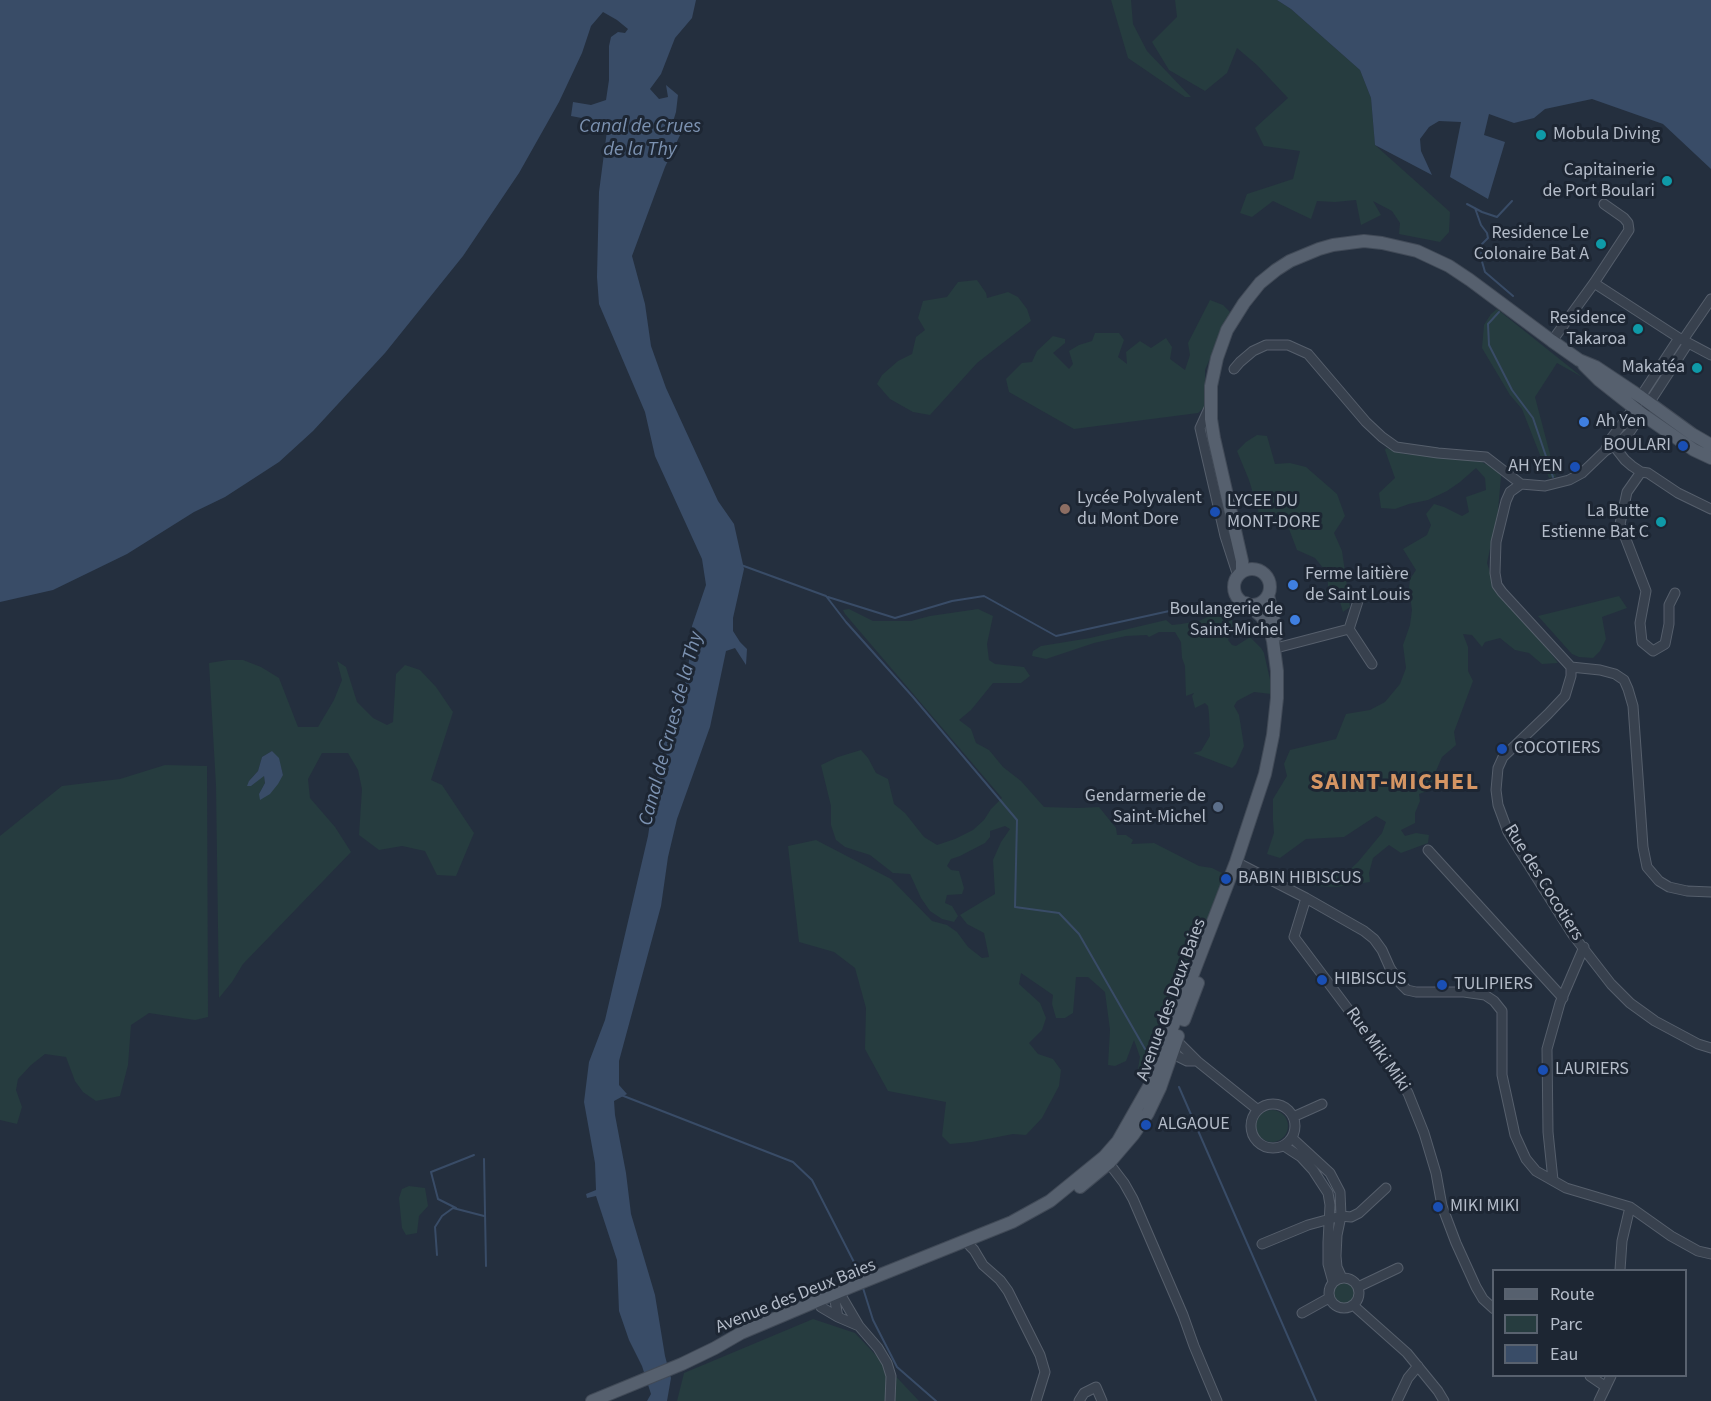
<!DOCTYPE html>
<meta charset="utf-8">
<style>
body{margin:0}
#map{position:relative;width:1711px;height:1401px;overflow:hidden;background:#242f3e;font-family:"Source Sans 3",sans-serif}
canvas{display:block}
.legend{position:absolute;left:1492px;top:1269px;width:195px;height:108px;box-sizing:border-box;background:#1d2633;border:2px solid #59626f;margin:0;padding:8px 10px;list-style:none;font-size:18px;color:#b4bcc9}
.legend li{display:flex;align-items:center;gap:12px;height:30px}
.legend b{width:30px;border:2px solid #59626f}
</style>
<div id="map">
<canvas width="1711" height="1401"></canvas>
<ul class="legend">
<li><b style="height:8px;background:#56606e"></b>Route</li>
<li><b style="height:16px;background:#263c3f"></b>Parc</li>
<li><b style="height:16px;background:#394c67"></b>Eau</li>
</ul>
</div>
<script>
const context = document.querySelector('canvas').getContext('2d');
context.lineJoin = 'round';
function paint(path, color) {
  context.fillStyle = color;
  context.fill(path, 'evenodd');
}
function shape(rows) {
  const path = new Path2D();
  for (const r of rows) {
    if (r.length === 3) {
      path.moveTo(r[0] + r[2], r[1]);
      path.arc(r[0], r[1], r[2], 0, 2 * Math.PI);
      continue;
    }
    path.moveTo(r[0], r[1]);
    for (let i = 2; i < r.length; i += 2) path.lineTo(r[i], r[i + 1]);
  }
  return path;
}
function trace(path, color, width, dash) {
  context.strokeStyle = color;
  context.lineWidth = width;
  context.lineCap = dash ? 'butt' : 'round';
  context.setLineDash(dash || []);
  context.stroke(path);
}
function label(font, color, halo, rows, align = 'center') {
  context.font = font + ' "Source Sans 3",sans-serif';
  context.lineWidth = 6;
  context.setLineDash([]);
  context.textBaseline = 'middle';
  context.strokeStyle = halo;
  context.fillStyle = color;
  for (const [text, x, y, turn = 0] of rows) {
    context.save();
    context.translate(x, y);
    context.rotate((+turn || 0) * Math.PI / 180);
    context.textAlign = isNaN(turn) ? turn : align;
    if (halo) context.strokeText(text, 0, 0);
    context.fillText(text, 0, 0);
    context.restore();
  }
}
paint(shape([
 [1111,0,1131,0,1133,24,1147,51,1191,97,1185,97,1128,58],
 [1175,0,1277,0,1291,9,1360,70,1371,98,1375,145,1450,212,1449,232,1440,242,1399,234,1400,223,1392,211,1373,201,1381,215,1361,225,1356,200,1335,202,1317,201,1311,219,1273,201,1252,217,1240,213,1247,194,1293,179,1300,151,1264,146,1255,128,1288,98,1257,65,1237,48,1227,73,1205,91,1169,70,1152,42,1177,17],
 [977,280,986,293,987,298,1008,292,1018,297,1027,309,1031,321,977,363,930,415,913,412,890,399,877,384,882,375,898,361,912,354,916,337,925,330,918,318,923,301,947,297,958,282],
 [1210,300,1223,305,1230,312,1205,370,1206,406,1198,413,1074,429,1009,392,1006,379,1022,363,1032,362,1037,351,1053,336,1065,339,1065,343,1053,353,1069,369,1073,364,1069,351,1079,345,1092,341,1095,333,1119,333,1124,340,1118,357,1127,364,1126,352,1140,341,1151,348,1166,338,1172,347,1170,359,1185,370,1190,355,1188,343],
 [1497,309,1582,377,1557,363,1535,397,1556,477,1549,478,1522,409,1510,395,1482,348,1484,325,1491,314],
 [1257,435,1267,436,1275,464,1290,463,1306,467,1337,494,1345,516,1334,533,1342,551,1350,607,1343,612,1338,595,1324,599,1310,597,1311,591,1320,594,1328,588,1328,574,1315,558,1297,550,1286,521,1260,517,1249,480,1237,451,1246,442],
 [1386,448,1404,454,1480,461,1497,470,1501,476,1498,511,1487,563,1497,594,1537,635,1558,663,1542,664,1529,653,1515,650,1500,638,1485,642,1482,647,1472,635,1463,634,1468,647,1468,671,1473,681,1454,732,1456,745,1442,757,1436,771,1445,771,1451,779,1462,782,1457,787,1433,789,1419,794,1420,801,1415,813,1415,823,1401,830,1405,836,1416,833,1429,835,1428,843,1401,853,1389,845,1373,858,1369,873,1370,882,1336,887,1315,886,1315,874,1344,875,1358,862,1382,833,1386,822,1376,816,1344,837,1306,839,1280,858,1267,854,1274,833,1273,821,1273,799,1287,776,1284,764,1290,750,1336,739,1346,714,1370,710,1385,702,1400,684,1406,668,1403,645,1410,625,1412,610,1409,589,1410,579,1416,570,1403,549,1427,535,1431,525,1426,514,1434,504,1444,507,1462,516,1469,512,1466,497,1486,490,1485,478,1476,468,1460,482,1447,491,1428,500,1409,504,1395,509,1381,508,1379,493,1395,478,1385,450],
 [1619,596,1627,608,1602,617,1606,639,1600,651,1593,658,1579,657,1572,654,1538,616],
 [849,609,873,621,911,621,930,616,978,609,993,616,987,644,989,660,995,664,1024,667,1030,676,1021,683,993,683,971,710,959,720,971,729,976,743,989,750,1003,767,1021,781,1044,807,1078,808,1099,807,1116,828,1117,835,1126,835,1133,840,1131,844,1154,843,1199,866,1212,868,1226,875,1158,1053,1143,1073,1138,1069,1140,1057,1134,1040,1126,1061,1115,1066,1108,1065,1110,1030,1105,992,1088,977,1076,977,1073,1013,1065,1018,1056,1018,1052,1004,1053,995,1021,973,1019,984,1040,1003,1046,1018,1042,1030,1029,1043,1038,1054,1053,1059,1061,1070,1059,1086,1042,1118,1026,1135,1013,1134,972,1142,950,1144,942,1136,946,1102,888,1091,865,1049,866,1008,855,968,834,952,799,942,788,846,816,840,891,879,932,921,947,925,957,932,968,947,982,958,989,957,984,933,967,924,960,915,995,894,993,860,1001,842,1010,829,1005,826,990,831,990,837,985,843,960,856,951,859,947,866,951,870,959,871,964,888,962,894,947,895,945,903,952,906,958,916,954,922,942,919,930,911,921,898,910,874,893,873,870,855,845,847,836,840,831,825,831,806,821,765,838,757,861,750,868,758,876,773,888,779,894,804,905,813,924,837,937,845,955,839,973,830,984,820,991,809,1002,798,845,614,843,610],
 [1214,614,1229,615,1232,620,1233,628,1228,640,1232,645,1236,646,1250,637,1261,648,1264,653,1271,684,1271,694,1254,692,1237,701,1234,706,1239,715,1244,746,1236,764,1232,768,1193,753,1201,751,1210,736,1209,714,1208,706,1205,703,1195,708,1192,696,1194,693,1186,696,1185,666,1182,658,1181,642,1175,632,1159,632,1149,637,1147,635,1126,636,1094,643,1046,659,1032,656,1033,651,1041,646,1090,638,1166,620,1172,625,1181,624,1199,621],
 [228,660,243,660,261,667,279,678,298,727,318,727,334,700,342,680,337,661,346,667,357,702,373,718,387,725,393,722,396,674,405,665,420,670,436,687,453,712,431,780,442,785,474,833,456,876,437,875,425,851,402,846,379,850,359,835,362,789,358,770,348,753,322,753,308,779,310,798,335,827,351,852,243,964,232,982,219,998,216,786,209,663],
 [272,751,281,767,283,775,259,794,265,783,264,775,251,786,249,781,258,771,262,757],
 [165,765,207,766,208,1017,195,1020,149,1013,131,1025,128,1065,120,1096,96,1101,83,1092,75,1081,66,1057,45,1054,31,1065,18,1079,16,1090,22,1107,17,1124,0,1120,0,836,62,786,120,779],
 [1272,1126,16],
 [409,1186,425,1188,428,1206,419,1216,417,1233,406,1235,402,1228,399,1198,402,1189],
 [1343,1294,12],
 [813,1319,855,1333,919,1401,677,1401,684,1373]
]), '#263c3f');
paint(shape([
 [0,0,696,0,692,18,675,38,661,74,650,89,659,99,668,97,666,85,678,95,676,112,672,125,681,133,665,167,632,256,645,304,651,346,666,388,718,501,734,524,744,569,733,618,733,631,740,642,747,649,746,665,735,648,726,651,710,727,677,819,668,857,661,906,619,1061,619,1085,627,1094,614,1101,615,1115,626,1173,631,1214,655,1295,665,1356,671,1378,667,1401,647,1401,651,1394,642,1366,629,1340,619,1311,617,1260,596,1196,587,1198,586,1194,596,1190,595,1163,584,1102,589,1062,605,1020,648,836,661,750,673,723,688,671,692,626,706,585,702,559,655,456,645,412,599,304,597,277,599,192,608,123,571,116,573,102,591,105,606,100,609,80,609,46,611,37,618,32,625,33,628,29,617,20,603,12,591,26,582,53,559,102,519,173,463,256,385,353,313,431,279,462,225,497,194,512,127,554,53,590,0,602],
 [1277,0,1711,0,1711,169,1663,124,1592,99,1545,109,1534,118,1514,123,1489,114,1484,135,1505,142,1488,199,1450,177,1461,122,1439,121,1429,127,1420,139,1421,151,1432,175,1375,145,1371,98,1360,70,1291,9],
 [272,751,279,758,283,775,278,784,270,794,260,800,259,794,265,783,264,776,251,786,247,786,249,781,258,771,262,757]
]), '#394c67');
trace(shape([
 [1467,204,1482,212,1497,217,1512,201],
 [1475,208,1481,225,1487,233,1488,238,1482,244,1481,258,1485,272,1513,296],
 [1499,312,1488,324,1489,345,1512,390,1533,418,1553,477],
 [741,565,826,596,846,622,913,697,1017,820,1015,907,1059,913,1079,934,1145,1049],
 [828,597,895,618,952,601,984,596,1056,636,1201,604],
 [1179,1087,1316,1401],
 [621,1095,793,1162,812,1180,858,1270,861,1279],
 [484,1159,486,1266],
 [456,1208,438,1199,431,1172,474,1155],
 [437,1255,435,1227,442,1216,453,1208,484,1216],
 [863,1288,873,1320,897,1367,936,1401]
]), '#394c67', 2);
const minor = shape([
 [1594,283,1679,338,1711,355],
 [1683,340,1711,299],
 [1552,341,1594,283,1629,230,1628,223,1624,218,1604,204],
 [1688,343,1642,414,1629,433,1619,442,1605,451,1582,473,1569,480,1545,486,1521,484,1510,492,1506,501,1496,542,1495,573,1497,585,1502,592,1571,667,1571,676,1565,696,1548,714,1503,757,1498,768,1496,790,1498,805,1508,832,1573,935,1611,984,1630,1003,1655,1021,1698,1044,1711,1048],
 [1234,369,1240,362,1253,351,1266,345,1288,345,1308,354,1366,422,1382,437,1396,447,1438,453,1486,457,1521,484],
 [1210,406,1200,428,1225,536,1238,576],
 [1614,446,1625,460,1632,466,1641,472,1648,473,1678,493,1711,509],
 [1605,451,1610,440,1628,416,1679,338],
 [1641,472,1627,492,1620,524,1646,591,1640,623,1642,642,1653,651,1665,644,1669,624,1669,605,1675,593],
 [1349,629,1358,601],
 [1280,647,1349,629,1372,664],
 [1571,667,1600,670,1615,674,1624,680,1628,689,1633,706,1643,847,1647,867,1659,881,1669,887,1687,891,1711,892],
 [1428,850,1563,998],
 [1236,862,1306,898,1364,931,1374,939,1382,950,1390,968,1400,983,1407,990,1416,992,1464,992,1485,995,1494,1001,1502,1011,1502,1075,1515,1135,1526,1159,1536,1171,1566,1188,1630,1207,1671,1236,1698,1251,1711,1254],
 [1306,898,1294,937,1393,1069,1408,1093,1424,1133,1436,1173,1442,1206,1456,1243,1476,1287,1483,1299,1494,1309],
 [1177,1041,1197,1061,1258,1110],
 [1173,1047,1177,1056,1187,1061,1197,1061],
 [1273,1126,22],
 [1293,1117,1322,1104],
 [1292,1138,1330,1173,1340,1192,1341,1216,1337,1235,1336,1256,1337,1267,1342,1278],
 [1284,1146,1301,1157,1313,1170,1328,1193,1330,1205,1328,1242,1328,1264,1333,1282],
 [1105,1158,1124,1183,1133,1199,1183,1315,1194,1346,1217,1401],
 [1553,1180,1548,1132,1547,1049,1560,1003,1584,947],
 [1262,1244,1308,1225,1341,1216,1351,1217,1359,1213,1386,1188],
 [970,1246,974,1250,983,1265,1000,1280,1008,1291,1040,1355,1045,1372,1036,1401],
 [1620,1270,1622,1241,1630,1207],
 [1344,1293,15],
 [1358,1287,1398,1268],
 [839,1292,859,1326,878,1348,887,1363,891,1376,890,1401],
 [839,1292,835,1301,838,1317,859,1326],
 [1353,1305,1407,1353,1438,1391,1444,1401],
 [821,1307,838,1317],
 [1302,1313,1329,1298],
 [1590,1376,1606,1387],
 [1079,1401,1084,1393,1096,1387,1102,1401],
 [1397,1401,1408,1378,1418,1366],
 [1599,1401,1611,1376]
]);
const major = shape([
 [1584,365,1599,380,1642,414,1694,450,1711,458],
 [1252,587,18],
 [1242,572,1242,561,1214,438,1211,419,1211,386,1217,358,1227,330,1244,303,1260,283,1276,270,1290,261,1319,249,1333,245,1364,241,1382,243,1417,251,1449,266,1470,280,1552,341,1579,360,1596,367,1641,397,1692,434,1711,445],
 [1268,595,1277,635],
 [1184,1020,1198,983],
 [1080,1187,1109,1163,1133,1135,1148,1113,1160,1088,1178,1036],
 [592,1401,682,1364,715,1348,741,1333,850,1287,1012,1222,1050,1201,1104,1157,1118,1141,1151,1083,1236,862,1265,774,1273,735,1277,698,1277,671,1273,641,1271,633,1262,617,1246,603]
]);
trace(minor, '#565f6c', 11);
trace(major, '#414a57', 14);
trace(minor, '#38414e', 9);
trace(major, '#56606e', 12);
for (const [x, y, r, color] of [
 [1541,135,6,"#0f9aa8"],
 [1667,181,6,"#0f9aa8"],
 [1601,244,6,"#0f9aa8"],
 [1638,329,6,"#0f9aa8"],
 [1697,368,6,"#0f9aa8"],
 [1584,422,6,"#3f7fe0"],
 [1683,446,6,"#1a4fb4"],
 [1575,467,6,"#1a4fb4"],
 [1065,509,6,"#8d6e63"],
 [1215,512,6,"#1a4fb4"],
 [1661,522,6,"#0f9aa8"],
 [1293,585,6,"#3f7fe0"],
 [1295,620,6,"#3f7fe0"],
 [1502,749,6,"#1a4fb4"],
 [1218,807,6,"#5c6f8a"],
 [1226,879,6,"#1a4fb4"],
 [1322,980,6,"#1a4fb4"],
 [1442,985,6,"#1a4fb4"],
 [1543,1070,6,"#1a4fb4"],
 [1146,1125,6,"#1a4fb4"],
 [1438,1207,6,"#1a4fb4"]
]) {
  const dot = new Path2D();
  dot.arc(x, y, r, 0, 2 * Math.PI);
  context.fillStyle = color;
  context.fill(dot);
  trace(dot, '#1d2633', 2);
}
label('18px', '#b4bcc9', '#1d2633', [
 ["Mobula Diving",1553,135],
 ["Capitainerie",1655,171,"right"],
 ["de Port Boulari",1655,192,"right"],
 ["Residence Le",1589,234,"right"],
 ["Colonaire Bat A",1589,255,"right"],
 ["Residence",1626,319,"right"],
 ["Takaroa",1626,340,"right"],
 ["Makatéa",1685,368,"right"],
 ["Ah Yen",1596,422],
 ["BOULARI",1671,446,"right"],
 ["AH YEN",1563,467,"right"],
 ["Lycée Polyvalent",1077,499],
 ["du Mont Dore",1077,520],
 ["LYCEE DU",1227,502],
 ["MONT-DORE",1227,523],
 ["La Butte",1649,512,"right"],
 ["Estienne Bat C",1649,533,"right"],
 ["Ferme laitière",1305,575],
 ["de Saint Louis",1305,596],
 ["Boulangerie de",1283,610,"right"],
 ["Saint-Michel",1283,631,"right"],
 ["COCOTIERS",1514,749],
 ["Gendarmerie de",1206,797,"right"],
 ["Saint-Michel",1206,818,"right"],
 ["BABIN HIBISCUS",1238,879],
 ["HIBISCUS",1334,980],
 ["TULIPIERS",1454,985],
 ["LAURIERS",1555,1070],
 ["ALGAOUE",1158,1125],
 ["MIKI MIKI",1450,1207]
], 'left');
label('18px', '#b4bcc9', '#1d2633', [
 ["Rue des Cocotiers",1543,883,58],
 ["Avenue des Deux Baies",1172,1000,-70],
 ["Rue Miki Miki",1377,1050,55],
 ["Avenue des Deux Baies",796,1297,-22]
]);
label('italic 20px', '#7c92b1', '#1d2633', [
 ["Canal de Crues",640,128],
 ["de la Thy",640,151],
 ["Canal de Crues de la Thy",672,729,-75]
]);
context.letterSpacing = '1.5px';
label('bold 24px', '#d59563', '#1d2633', [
 ["SAINT-MICHEL",1395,784]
]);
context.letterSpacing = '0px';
</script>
